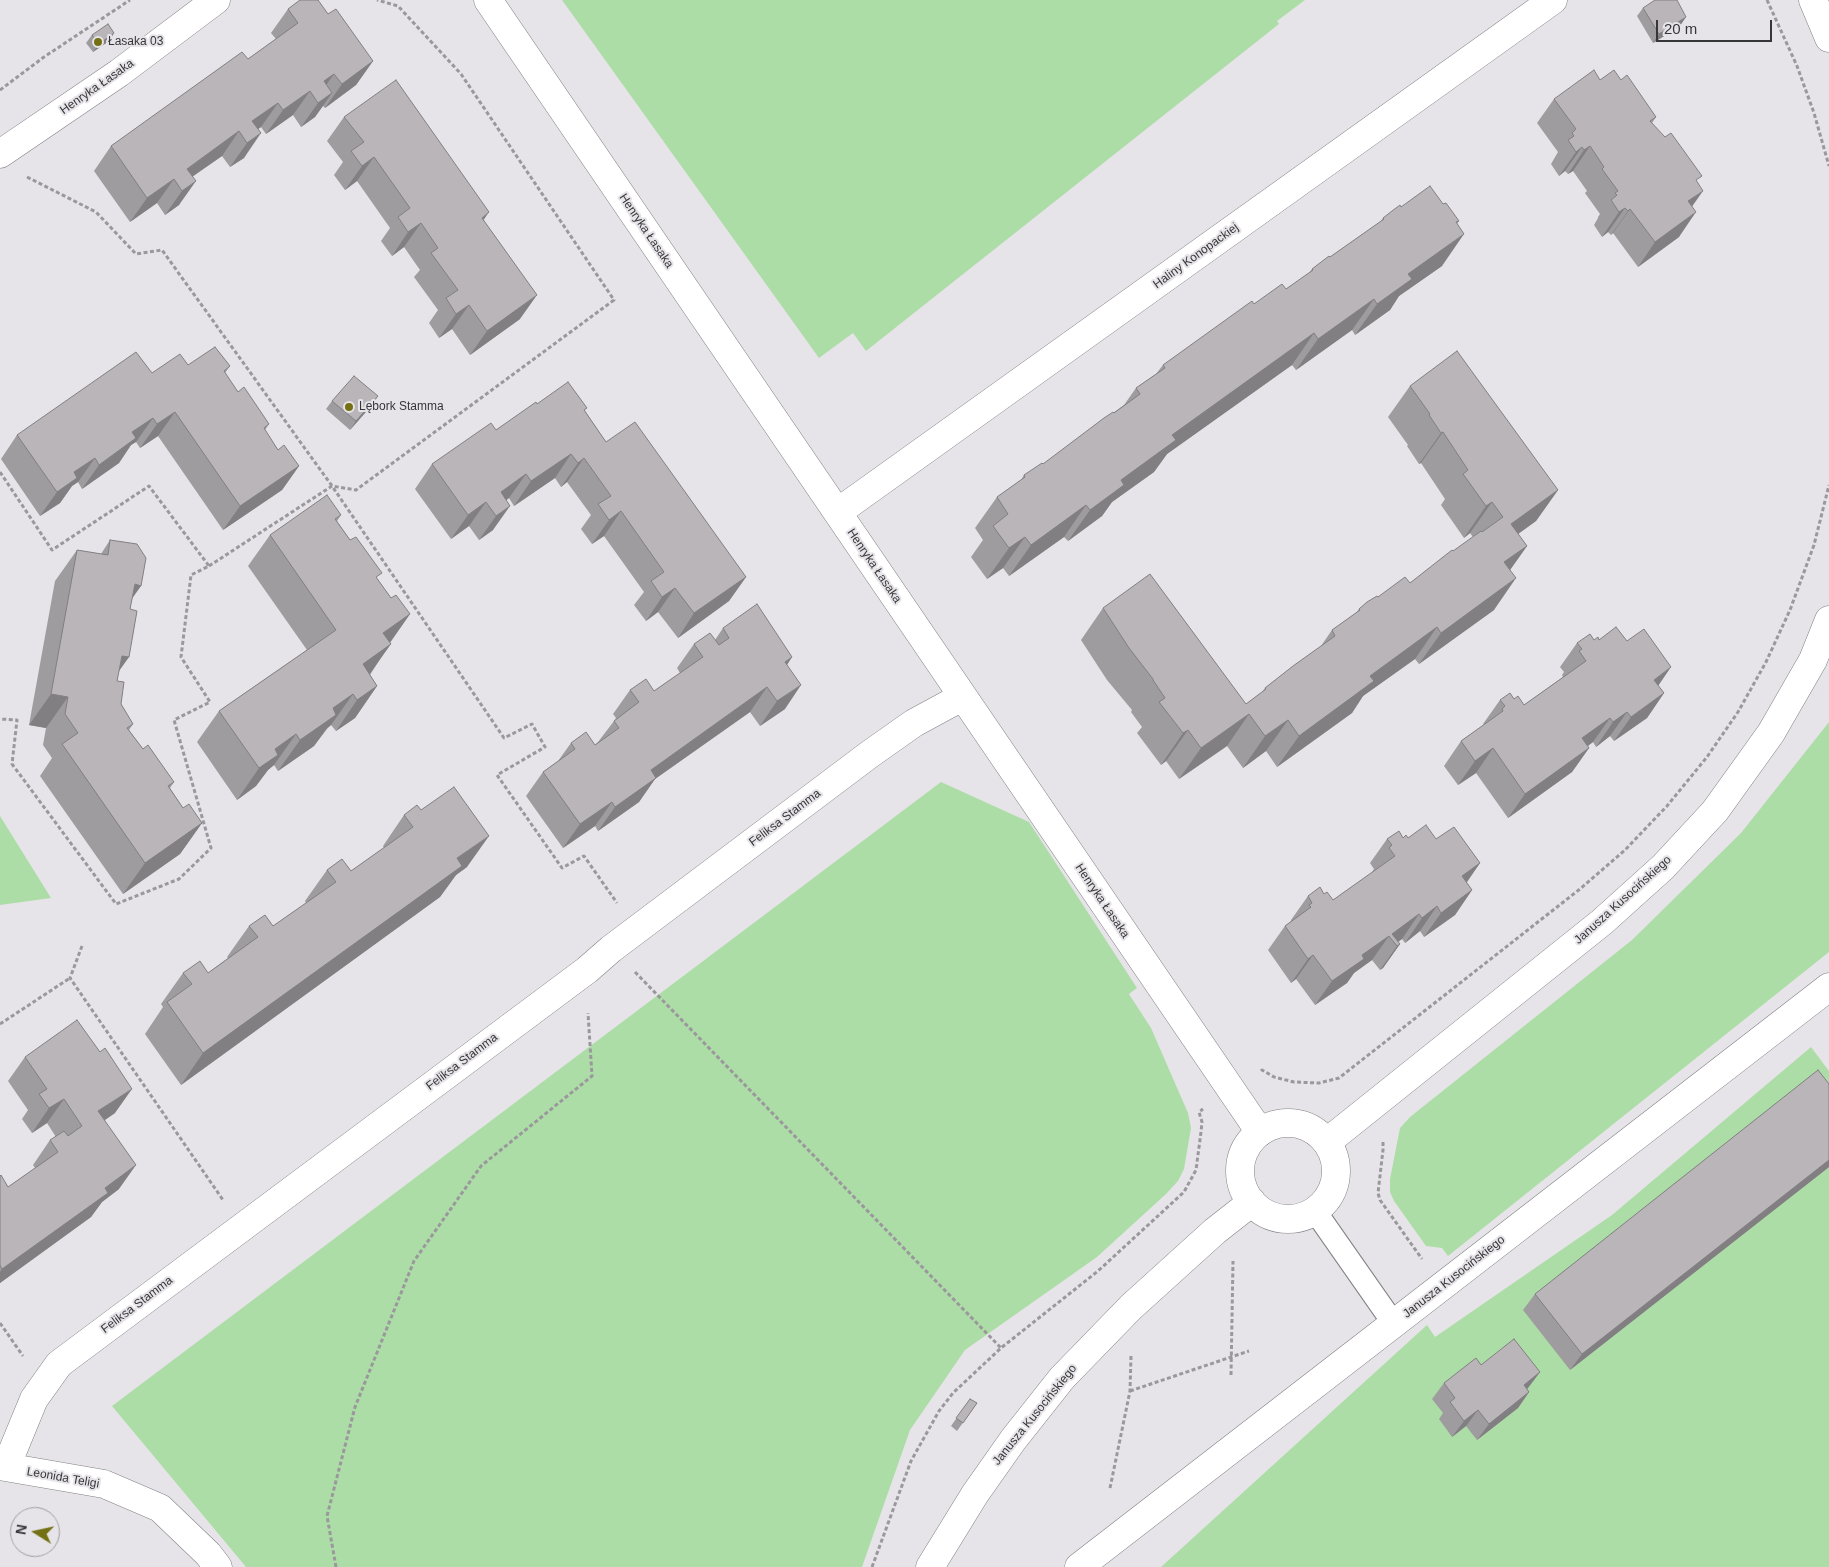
<!DOCTYPE html>
<meta charset="utf-8">
<style>
body{margin:0}
#map{position:relative;width:1829px;height:1567px;overflow:hidden;background:#e6e4e9;font-family:Arial,sans-serif}
canvas{display:block}
.north{position:absolute;left:10px;top:1507px;width:50px;height:50px;box-sizing:border-box;background:#e6e4e9;border:1px solid #a09ea2;border-radius:50%;rotate:280deg;font-size:14px;font-weight:700;line-height:20px;text-align:center;color:#363537}
.north::after{content:'';display:block;margin:auto;width:18px;height:22px;background:#747114;clip-path:polygon(50% 0,100% 100%,50% 72%,0 100%)}
.scale{position:absolute;left:1656px;top:20px;width:116px;height:22px;box-sizing:border-box;border:2px solid #363537;border-top:0;padding-left:6px;font-size:15px;line-height:18px;white-space:nowrap;color:#363537;-webkit-text-stroke:4px #e6e4e9;paint-order:stroke}
</style>
<div id="map">
<canvas width="1829" height="1567"></canvas>
<div class="north">N</div>
<div class="scale">20 m</div>
</div>
<script>
const context = document.querySelector('canvas').getContext('2d');
context.lineJoin = 'round';
function paint(path, color) {
  context.fillStyle = color;
  context.fill(path, 'evenodd');
}
function shape(rows) {
  const path = new Path2D();
  for (const r of rows) {
    if (r.length === 3) {
      path.moveTo(r[0] + r[2], r[1]);
      path.arc(r[0], r[1], r[2], 0, 2 * Math.PI);
      continue;
    }
    path.moveTo(r[0], r[1]);
    for (let i = 2; i < r.length; i += 2) path.lineTo(r[i], r[i + 1]);
  }
  return path;
}
function trace(path, color, width, dash) {
  context.strokeStyle = color;
  context.lineWidth = width;
  context.lineCap = dash ? 'butt' : 'round';
  context.setLineDash(dash || []);
  context.stroke(path);
}
function label(font, color, halo, rows, align = 'center') {
  context.font = font + ' Arial,sans-serif';
  context.lineWidth = 4;
  context.setLineDash([]);
  context.textBaseline = 'middle';
  context.strokeStyle = halo;
  context.fillStyle = color;
  for (const [text, x, y, turn = 0] of rows) {
    context.save();
    context.translate(x, y);
    context.rotate((+turn || 0) * Math.PI / 180);
    context.textAlign = isNaN(turn) ? turn : align;
    if (halo) context.strokeText(text, 0, 0);
    context.fillText(text, 0, 0);
    context.restore();
  }
}
paint(shape([
 [562,0,1305,0,1277,21,1279,24,866,351,853,333,819,358],
 [1829,722,1829,952,1448,1256,1442,1248,1426,1246,1394,1201,1390,1192,1390,1179,1400,1128,1410,1117,1632,940,1741,833],
 [941,782,1029,822,1137,988,1129,994,1151,1028,1188,1113,1191,1128,1184,1169,1178,1181,1166,1194,1097,1257,965,1350,910,1430,862,1567,246,1567,112,1406],
 [0,816,51,898,0,905],
 [1811,1047,1829,1071,1829,1567,1161,1567,1427,1325,1435,1337,1612,1215]
]), '#addda6');
const service = shape([
 [1315,1211,1394,1324]
]);
const minor = shape([
 [488,0,1260,1132],
 [0,154,119,73,216,0],
 [838,512,1553,0],
 [0,1466,104,1484,160,1508,208,1554,218,1567],
 [6,1467,34,1399,59,1364,587,970,611,949,870,754,914,723,962,697],
 [1079,1567,1829,987]
]);
const tertiary = shape([
 [1813,0,1829,38],
 [1288,1171,48],
 [1327,1142,1602,922,1663,867,1715,811,1771,733,1813,660,1829,620],
 [930,1567,975,1494,1013,1440,1062,1378,1131,1307,1215,1231,1252,1202]
]);
trace(service, '#828084', 24);
trace(minor, '#828084', 29);
trace(tertiary, '#828084', 29);
trace(shape([
 [1767,0,1797,66,1814,113,1829,166],
 [0,90,44,57,130,0],
 [27,177,96,212,136,254,162,250,332,486,504,738,532,724,545,747,497,775,562,868,584,856,617,903],
 [0,472,52,550,149,486,209,566,191,575,181,657,210,702,174,720,211,848,179,879,116,904,12,764,17,720,0,719],
 [209,566,332,486,356,490,614,300,461,74,398,6,377,0],
 [82,946,70,978,223,1200],
 [635,972,1001,1348],
 [0,1024,70,978],
 [1261,1071,1262,1070,1274,1077,1294,1082,1319,1083,1339,1078,1580,889,1625,850,1667,806,1707,757,1738,712,1766,662,1790,610,1814,545,1829,485],
 [1383,1142,1383,1150,1378,1193,1380,1200,1422,1259],
 [0,1323,23,1356],
 [1231,1375,1233,1261],
 [1130,1391,1249,1351],
 [1110,1488,1130,1391,1131,1356],
 [336,1567,327,1516,355,1407,414,1261,481,1166,592,1076,588,1013],
 [872,1567,911,1461,939,1411,953,1393,1001,1348,1098,1271,1184,1192,1196,1170,1201,1132,1202,1122,1199,1112,1203,1109]
]), '#9a989c', 3, [4, 2.5]);
trace(service, '#fff', 22);
trace(minor, '#fff', 28);
trace(tertiary, '#fff', 28);
paint(shape([
 [1643,8,1680,26,1653,43,1637,16],
 [288,9,328,14,373,61,356,85,325,108,323,106,315,117,301,127,293,115,266,134,261,127,258,129,244,158,230,167,222,156,193,176,179,205,165,215,157,203,130,222,94,171,111,146,248,59,276,39,271,33],
 [114,33,109,41,93,52,86,43,92,35],
 [1600,80,1621,80,1656,117,1652,123,1697,182,1692,207,1679,237,1638,267,1613,233,1611,235,1608,232,1602,237,1594,225,1598,218,1598,217,1600,214,1585,193,1587,191,1573,171,1568,174,1565,171,1559,176,1551,164,1558,152,1537,123,1554,99],
 [344,117,484,220,520,319,470,355,452,329,439,338,429,323,438,310,414,277,420,270,404,247,392,256,381,241,390,228,357,181,345,190,334,175,343,162,327,141],
 [1443,204,1459,221,1457,224,1442,266,1399,296,1390,310,1355,335,1352,330,1296,370,1292,365,1167,454,1154,472,1112,502,1102,516,1068,541,1064,537,1009,576,1003,568,987,579,971,557,983,540,975,528,997,497,1021,480,1024,475,1043,464,1124,405,1136,388,1156,374,1163,365,1254,304,1286,289,1308,274,1312,269,1330,257,1380,222,1383,218,1401,207],
 [188,365,230,366,225,373,238,392,269,424,265,430,278,450,299,466,282,490,223,530,158,436,140,448,136,442,131,445,119,463,82,489,78,482,72,486,60,503,40,516,1,459,17,435,152,373],
 [1410,386,1558,490,1536,521,1518,534,1527,546,1510,570,1494,610,1419,664,1415,659,1363,696,1352,713,1277,767,1266,751,1243,768,1227,746,1179,779,1166,761,1161,765,1137,733,1142,727,1131,712,1132,710,1107,680,1081,640,1103,608,1246,704,1262,692,1265,688,1321,646,1332,630,1356,613,1359,609,1378,597,1410,583,1473,537,1470,533,1464,538,1441,505,1445,499,1421,463,1419,464,1407,446,1408,445,1388,417],
 [332,401,372,405,350,430,326,409],
 [537,404,585,411,606,442,746,577,729,601,678,638,658,612,646,621,634,605,644,592,604,536,592,544,581,529,591,515,567,482,561,487,555,478,514,506,509,498,506,500,493,530,479,540,469,526,451,539,415,489,432,464,496,430],
 [341,515,337,521,377,579,391,598,410,614,390,643,370,675,377,686,355,718,336,731,331,725,327,729,314,746,278,771,274,765,268,770,256,786,237,800,197,742,219,711,307,650,248,566,270,535],
 [110,540,132,598,130,609,129,657,119,670,117,681,121,704,133,724,129,730,143,749,174,782,170,788,183,808,202,823,180,854,123,894,40,776,52,758,43,745,46,728,29,725,55,581,77,550,101,554],
 [723,628,792,657,787,665,785,709,760,726,750,712,655,779,639,802,598,831,595,826,563,848,526,796,543,772,558,761,571,743,595,745,598,742,614,721,616,718,613,714,630,690,654,691,680,673,677,668,694,644,715,640],
 [1594,640,1599,640,1658,686,1664,693,1647,718,1614,741,1610,736,1596,747,1593,742,1588,746,1589,748,1572,772,1508,818,1476,773,1458,785,1444,766,1461,741,1484,725,1483,724,1500,700,1514,699,1524,705,1563,677,1562,675,1564,672,1560,667,1577,643],
 [421,810,467,867,456,875,440,897,181,1085,145,1034,163,1007,161,1004,183,973,208,973,228,958,227,957,249,926,273,926,306,903,305,901,327,870,351,871,384,848,383,846,404,815],
 [1403,838,1436,839,1480,863,1466,882,1472,890,1455,915,1424,937,1420,931,1405,943,1402,939,1398,942,1400,944,1383,968,1380,970,1372,960,1354,973,1347,983,1315,1005,1296,979,1291,983,1268,950,1285,926,1291,921,1291,920,1308,896,1324,894,1333,900,1372,873,1372,872,1374,869,1370,863,1387,839],
 [25,1057,115,1113,105,1120,119,1189,102,1202,91,1217,0,1283,0,1176,8,1187,35,1168,33,1165,50,1140,56,1137,47,1123,32,1133,22,1119,28,1110,8,1081],
 [1829,1084,1829,1167,1570,1370,1523,1310,1535,1294],
 [1481,1365,1540,1372,1527,1389,1529,1392,1518,1408,1477,1440,1466,1426,1452,1437,1439,1419,1443,1413,1432,1399,1444,1383],
 [970,1399,977,1403,957,1431,951,1426]
]), '#9f9c9f');
paint(shape([
 [1686,17,1680,26,1653,43,1659,34],
 [114,33,109,41,93,52,99,44],
 [373,61,356,85,325,108,342,84],
 [334,74,317,98,324,81],
 [310,91,293,115,266,134,283,110],
 [332,93,315,117,301,127,318,103],
 [278,103,261,127,244,139,252,121],
 [239,131,222,156,179,186,187,169],
 [261,133,244,158,230,167,247,143],
 [1590,146,1573,171,1568,174,1584,150],
 [1582,147,1565,171,1559,176,1576,152],
 [374,157,357,181,345,190,362,166],
 [174,179,157,203,130,222,147,198],
 [196,181,179,205,165,215,182,191],
 [1703,191,1686,215,1688,201],
 [1625,208,1608,232,1602,237,1619,212],
 [1630,209,1613,233,1611,235,1628,211],
 [489,212,472,237,482,218],
 [1696,212,1679,237,1638,267,1655,242],
 [421,223,404,247,392,256,408,232],
 [1464,234,1442,266,1399,296,1390,310,1355,335,1377,304,1408,274],
 [537,295,520,319,470,355,487,331],
 [1374,299,1352,330,1296,370,1318,339],
 [469,305,452,329,439,338,456,314],
 [1314,333,1292,365,1167,454,1154,472,1112,502,1102,516,1068,541,1090,510,1121,480,1172,435],
 [378,396,372,405,350,430,356,421],
 [175,412,158,436,140,448,157,424],
 [153,418,136,442,131,445,119,463,82,489,99,465,132,432],
 [1443,432,1421,463,1419,464,1441,433],
 [571,454,555,478,514,506,531,481],
 [95,458,78,482,72,486,60,503,40,516,57,492,74,472],
 [584,458,567,482,561,487,578,463],
 [299,466,282,490,223,530,240,506],
 [526,474,509,498,492,511,501,492],
 [1558,490,1536,521,1489,555,1511,524],
 [486,502,469,526,451,539,468,515],
 [1492,502,1470,533,1464,538,1486,506],
 [1086,505,1064,537,1009,576,1031,545],
 [510,506,493,530,479,540,496,516],
 [621,511,604,536,592,544,609,520],
 [1025,537,1003,568,987,579,1009,548],
 [1527,546,1505,577,1504,562],
 [746,577,729,601,678,638,694,613],
 [1516,578,1494,610,1419,664,1441,633],
 [135,584,141,586,119,617],
 [675,588,658,612,646,621,662,597],
 [410,614,388,645,383,633],
 [1437,627,1415,659,1363,696,1352,713,1277,767,1299,736,1370,676],
 [391,644,369,675,363,664],
 [122,656,129,657,107,688],
 [792,657,776,681,785,662],
 [1671,667,1654,692,1654,680],
 [801,685,785,709,760,726,777,701],
 [377,686,355,718,336,731,357,700],
 [767,687,750,712,655,779,639,802,598,831,615,807,651,770],
 [1664,693,1647,718,1614,741,1631,717],
 [51,694,68,697,46,728,29,725],
 [353,694,331,725,327,728,314,746,278,771,300,740,333,708],
 [1627,712,1610,736,1596,747,1613,722],
 [1249,714,1227,746,1179,779,1201,748],
 [1610,718,1593,742,1565,762,1582,738],
 [1288,720,1266,751,1243,768,1265,736],
 [1188,730,1166,761,1161,765,1183,733],
 [296,734,274,765,268,770,256,786,237,800,259,768,275,749],
 [1493,748,1476,773,1458,785,1475,761],
 [1589,748,1572,772,1508,818,1525,794],
 [612,802,595,826,563,848,580,824],
 [202,823,180,854,123,894,145,863],
 [489,836,467,867,456,875,440,897,181,1085,203,1053,457,858],
 [1480,863,1463,888,1462,876],
 [1472,890,1455,915,1424,937,1441,913],
 [1437,906,1420,931,1405,943,1422,918],
 [1419,914,1402,939,1395,944,1392,934],
 [1389,936,1372,960,1354,973,1347,983,1315,1005,1332,981,1362,955],
 [1400,944,1383,968,1380,970,1397,946],
 [1313,955,1296,979,1291,983,1308,959],
 [132,1089,115,1113,81,1136,98,1111],
 [64,1099,47,1123,32,1133,49,1108],
 [1829,1160,1829,1167,1570,1370,1582,1354],
 [136,1165,119,1189,102,1202,91,1217,0,1283,0,1272,2,1269,105,1188],
 [1540,1372,1528,1388,1512,1402,1524,1385],
 [1529,1392,1518,1408,1477,1440,1489,1424],
 [1478,1410,1466,1426,1452,1437,1464,1421]
]), '#827f82');
const building = shape([
 [300,0,318,0,328,14,336,9,373,61,342,84,334,74,324,81,332,93,318,103,310,91,283,110,278,103,252,121,261,133,247,143,239,131,187,169,196,181,182,191,174,179,147,198,111,146,242,52,248,59,298,23,288,9,300,0],
 [1655,0,1677,0,1686,17,1659,34,1643,8,1655,0],
 [108,24,114,33,99,44,92,35,108,24],
 [1594,70,1600,80,1614,70,1621,80,1627,75,1656,117,1650,121,1665,137,1671,133,1702,176,1696,180,1703,191,1688,201,1696,212,1655,242,1630,209,1628,211,1625,208,1619,212,1611,200,1617,195,1615,193,1618,191,1602,169,1604,167,1590,146,1584,150,1582,147,1576,152,1568,140,1574,136,1572,133,1576,129,1554,99,1594,70],
 [396,80,489,212,482,218,537,295,487,331,469,305,456,314,446,298,458,290,431,253,438,248,421,223,408,232,398,217,410,208,374,157,362,166,351,151,364,142,344,117,396,80],
 [1430,186,1443,204,1446,203,1459,221,1456,222,1464,234,1408,274,1412,279,1377,304,1374,299,1318,339,1314,333,1172,435,1176,440,1121,480,1124,485,1090,510,1086,505,1031,545,1025,537,1009,548,993,526,1008,514,997,497,1025,477,1024,475,1042,463,1043,464,1104,418,1113,412,1114,413,1140,394,1136,388,1165,368,1163,365,1252,301,1254,304,1282,284,1286,289,1313,270,1312,269,1329,256,1330,257,1384,219,1383,218,1392,211,1400,205,1401,207,1430,186],
 [215,347,230,366,224,371,238,392,244,387,269,424,264,428,278,450,284,445,299,466,240,506,175,412,157,424,153,418,132,432,136,438,99,465,95,458,74,472,77,478,57,492,17,435,136,352,152,373,180,354,188,365,215,347],
 [1457,351,1558,490,1511,524,1527,546,1504,562,1516,578,1441,633,1437,627,1370,676,1374,681,1299,736,1288,720,1265,736,1249,714,1201,748,1188,730,1183,733,1159,702,1165,698,1153,680,1153,679,1129,648,1103,608,1150,574,1246,704,1266,689,1265,688,1293,666,1335,636,1332,630,1360,610,1359,609,1367,602,1377,596,1378,597,1405,577,1410,583,1452,550,1453,551,1481,531,1482,532,1503,517,1492,502,1486,506,1463,474,1468,470,1443,432,1441,433,1429,415,1430,414,1410,386,1457,351],
 [354,376,378,396,356,421,332,401,354,376],
 [568,382,587,408,584,410,606,442,635,422,746,577,694,613,675,588,662,597,651,581,664,572,621,511,609,520,598,504,611,496,584,458,578,463,571,454,531,481,526,474,501,492,510,506,496,516,486,502,468,515,432,464,491,423,496,430,536,402,537,404,568,382],
 [327,495,341,515,335,519,350,540,356,537,382,573,376,577,391,598,396,595,410,614,383,633,391,644,363,664,377,686,357,700,353,694,333,708,336,715,300,740,296,734,275,749,278,755,259,768,219,711,336,630,270,535,327,495],
 [110,540,137,544,146,558,141,586,135,584,130,609,137,611,129,657,122,656,117,681,124,682,121,704,133,724,127,728,143,749,148,745,155,755,174,782,168,786,183,808,189,804,202,823,145,863,62,744,78,733,65,714,68,697,51,694,77,550,108,555,110,540],
 [757,604,792,657,785,662,801,685,777,701,767,687,651,770,656,778,615,807,612,802,580,824,543,772,575,749,571,743,586,732,595,745,619,728,614,721,639,702,630,690,646,679,654,691,703,657,694,644,710,633,719,645,729,638,723,628,757,604],
 [1616,627,1627,641,1644,629,1671,667,1654,680,1664,693,1631,717,1627,712,1613,722,1610,718,1582,738,1589,748,1525,794,1493,748,1475,761,1461,741,1503,711,1502,709,1505,706,1500,700,1510,693,1514,699,1518,696,1524,705,1586,661,1579,651,1582,649,1577,643,1590,634,1594,640,1598,637,1599,640,1616,627],
 [454,787,489,836,457,858,462,866,203,1053,167,1002,192,984,183,973,200,961,208,973,258,937,249,926,265,915,273,926,336,882,327,870,342,859,351,871,413,827,404,815,417,805,421,810,454,787],
 [1426,825,1436,839,1454,827,1480,863,1462,876,1472,890,1441,913,1437,906,1422,918,1419,914,1392,934,1400,944,1397,946,1389,936,1362,955,1364,959,1332,981,1313,955,1308,959,1285,926,1311,907,1309,905,1312,903,1308,896,1320,887,1324,894,1327,892,1333,900,1395,856,1389,848,1392,845,1387,839,1399,831,1403,838,1406,835,1408,838,1426,825],
 [77,1020,100,1052,105,1048,132,1089,98,1111,136,1165,105,1188,108,1193,2,1269,0,1265,0,1176,1,1175,8,1187,58,1152,50,1140,64,1131,68,1136,82,1126,64,1099,49,1108,39,1094,47,1089,25,1057,77,1020],
 [1818,1070,1829,1084,1829,1160,1582,1354,1535,1294,1818,1070],
 [1514,1339,1540,1372,1524,1385,1529,1392,1489,1424,1478,1410,1464,1421,1450,1402,1455,1398,1444,1383,1476,1358,1481,1365,1514,1339],
 [970,1399,977,1403,963,1423,956,1418,970,1399]
]);
paint(building, '#b9b5b9');
trace(building, '#827f82', 1);
for (const [x, y, r, color] of [
 [98,42,5,"#747114"],
 [349,407,5,"#747114"]
]) {
  const dot = new Path2D();
  dot.arc(x, y, r, 0, 2 * Math.PI);
  context.fillStyle = color;
  context.fill(dot);
  trace(dot, '#e6e4e9', 2);
}
label('12px', '#363537', '#e6e4e9', [
 ["Łasaka 03",108,42],
 ["Lębork Stamma",359,407]
], 'left');
label('12px', '#363537', '#e6e4e9', [
 ["Henryka Łasaka",97,87,-35],
 ["Henryka Łasaka",646,231,56],
 ["Haliny Konopackiej",1196,256,-36],
 ["Henryka Łasaka",874,566,56],
 ["Feliksa Stamma",785,818,-37],
 ["Janusza Kusocińskiego",1623,900,-42],
 ["Henryka Łasaka",1102,901,56],
 ["Feliksa Stamma",462,1062,-37],
 ["Janusza Kusocińskiego",1454,1277,-38],
 ["Feliksa Stamma",137,1305,-37],
 ["Janusza Kusocińskiego",1035,1415,-51],
 ["Leonida Teligi",63,1478,10]
]);
</script>
